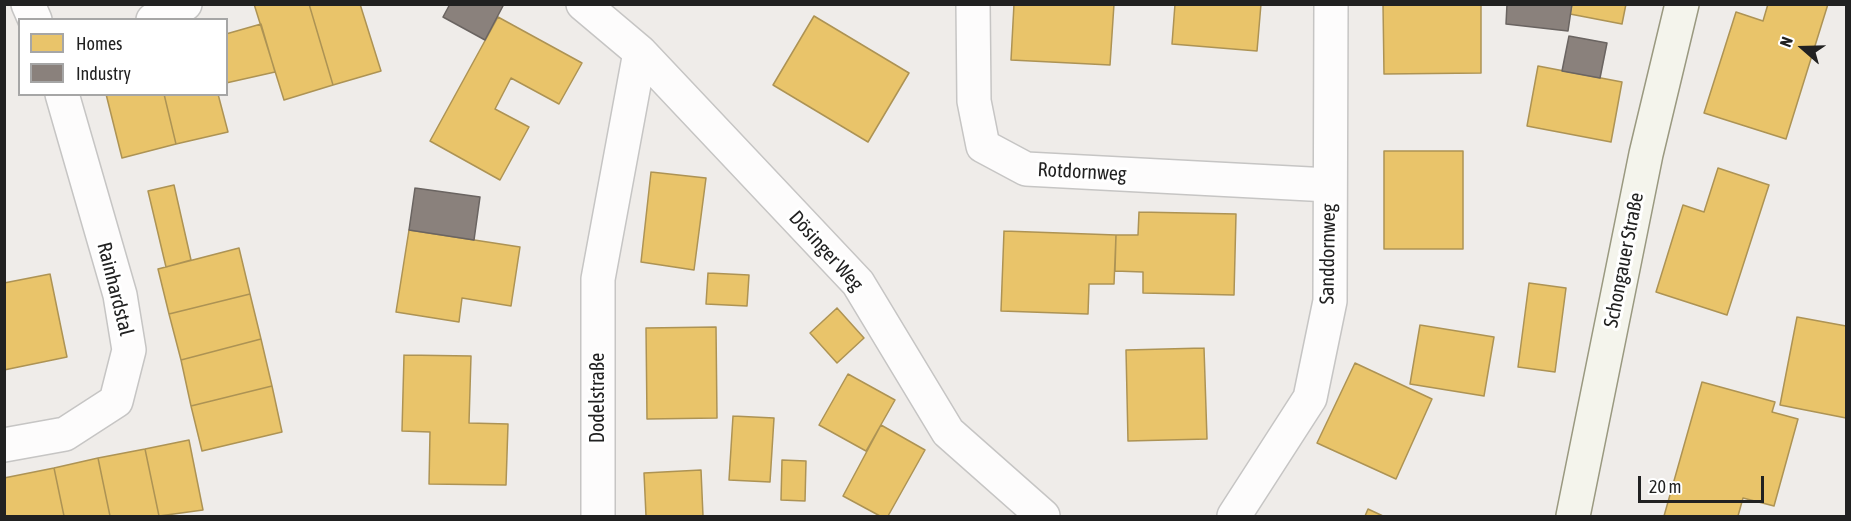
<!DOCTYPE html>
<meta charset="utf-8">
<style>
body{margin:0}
#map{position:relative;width:1851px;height:521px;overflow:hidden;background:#efece9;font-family:"Asap Condensed",sans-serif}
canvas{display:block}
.frame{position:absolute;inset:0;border:6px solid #212121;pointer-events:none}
.legend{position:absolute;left:18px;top:18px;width:210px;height:78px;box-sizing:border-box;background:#fff;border:2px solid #a6a6a6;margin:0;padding:8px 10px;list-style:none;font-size:18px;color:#212121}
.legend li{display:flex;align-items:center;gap:12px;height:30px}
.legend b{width:30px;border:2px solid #a6a6a6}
.north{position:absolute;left:1773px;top:18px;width:60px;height:60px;-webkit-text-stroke:4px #fff;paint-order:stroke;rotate:290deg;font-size:16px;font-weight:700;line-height:24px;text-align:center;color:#212121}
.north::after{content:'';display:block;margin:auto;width:21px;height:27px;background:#212121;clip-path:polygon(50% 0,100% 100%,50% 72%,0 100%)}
.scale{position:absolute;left:1638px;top:476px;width:126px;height:27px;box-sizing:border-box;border:3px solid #212121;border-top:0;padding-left:8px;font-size:18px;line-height:21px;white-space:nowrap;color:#212121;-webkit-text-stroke:4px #fff;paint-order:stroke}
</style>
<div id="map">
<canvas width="1851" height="521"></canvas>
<div class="frame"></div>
<ul class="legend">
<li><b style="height:16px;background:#e9c46a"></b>Homes</li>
<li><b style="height:16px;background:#8a817c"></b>Industry</li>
</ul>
<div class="north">N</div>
<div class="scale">20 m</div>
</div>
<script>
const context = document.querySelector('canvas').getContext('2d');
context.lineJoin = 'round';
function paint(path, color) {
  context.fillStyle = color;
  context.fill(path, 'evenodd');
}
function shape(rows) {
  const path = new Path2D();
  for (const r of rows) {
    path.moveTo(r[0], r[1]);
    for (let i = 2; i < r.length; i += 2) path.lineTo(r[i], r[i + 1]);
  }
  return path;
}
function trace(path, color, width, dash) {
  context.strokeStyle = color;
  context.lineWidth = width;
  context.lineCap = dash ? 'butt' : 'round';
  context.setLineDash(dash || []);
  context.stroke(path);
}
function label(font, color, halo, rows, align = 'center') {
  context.font = font + ' "Asap Condensed",sans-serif';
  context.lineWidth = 6;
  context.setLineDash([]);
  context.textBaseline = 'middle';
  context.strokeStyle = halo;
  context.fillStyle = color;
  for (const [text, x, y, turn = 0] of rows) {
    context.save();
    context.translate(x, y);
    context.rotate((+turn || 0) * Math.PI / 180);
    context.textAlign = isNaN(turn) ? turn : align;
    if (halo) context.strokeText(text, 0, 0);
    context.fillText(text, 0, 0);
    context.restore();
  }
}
const homes = shape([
 [254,4,309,4,333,85,284,100,254,4],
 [309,4,360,4,381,71,333,85,309,4],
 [1014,4,1114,4,1110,65,1011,60,1014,4],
 [1175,4,1261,4,1257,51,1172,44,1175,4],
 [1383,4,1481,4,1481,73,1384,74,1383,4],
 [1572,4,1626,4,1622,24,1570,14,1572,4],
 [1768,4,1828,4,1786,139,1704,113,1736,12,1763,21,1768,4],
 [814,16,909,73,868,142,773,85,814,16],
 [498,17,582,63,559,104,511,78,495,109,529,127,500,180,430,141,498,17],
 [261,24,275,72,226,83,226,34,261,24],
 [1538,66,1622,82,1611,142,1527,126,1538,66],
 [106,94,164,94,176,144,122,158,106,94],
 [164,94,218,94,228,132,176,144,164,94],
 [1384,151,1463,151,1463,249,1384,249,1384,151],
 [1718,168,1769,185,1727,315,1656,292,1683,205,1704,212,1718,168],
 [651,172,706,178,694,270,641,262,651,172],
 [174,185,191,260,166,267,148,191,174,185],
 [1139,212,1236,214,1234,295,1143,293,1143,272,1115,271,1116,235,1138,235,1139,212],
 [409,230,520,247,511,306,462,298,459,322,396,312,409,230],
 [1004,231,1116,235,1114,284,1089,284,1088,314,1001,311,1004,231],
 [239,248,250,294,169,314,158,269,239,248],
 [708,273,749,275,747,306,706,304,708,273],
 [50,274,67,357,4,370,4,283,50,274],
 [1529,283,1566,288,1555,372,1518,367,1529,283],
 [250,294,261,339,181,360,169,314,250,294],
 [837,308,864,338,837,363,810,333,837,308],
 [1797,317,1846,326,1846,418,1780,405,1797,317],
 [1420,325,1494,337,1484,396,1410,384,1420,325],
 [716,327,717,418,647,419,646,328,716,327],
 [261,339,272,386,191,406,181,360,261,339],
 [1204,348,1207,439,1128,441,1126,350,1204,348],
 [404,355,471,356,469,423,508,424,506,485,429,484,430,432,402,431,404,355],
 [1355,363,1432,399,1396,479,1317,443,1355,363],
 [848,374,895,400,866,451,819,425,848,374],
 [1702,382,1775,402,1772,412,1798,419,1774,506,1743,498,1738,516,1664,516,1702,382],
 [272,386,282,432,202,451,191,406,272,386],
 [733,416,774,418,770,482,729,480,733,416],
 [881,425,925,450,888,516,880,516,843,496,881,425],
 [189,440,203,510,159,516,145,449,189,440],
 [145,449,159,516,110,516,98,458,145,449],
 [98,458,110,516,64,516,54,468,98,458],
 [782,460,806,461,805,501,781,500,782,460],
 [54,468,64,516,4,516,4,478,54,468],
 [701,470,703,516,646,516,644,473,701,470],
 [1368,509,1383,516,1365,516,1368,509]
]);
paint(homes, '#e9c46a');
trace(homes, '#ad9354', 1.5);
const industry = shape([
 [450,4,504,4,485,40,443,17,450,4],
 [1507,4,1572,4,1568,31,1506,24,1507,4],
 [1569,36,1607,43,1600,78,1562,71,1569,36],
 [415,188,480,197,474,240,409,230,415,188]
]);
paint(industry, '#8a817c');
trace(industry, '#6a6461', 1.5);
const street = shape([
 [28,4,35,20],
 [583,4,640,52,858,283,948,432,1043,516],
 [973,4,974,101,983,146,1026,169,1329,185],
 [153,20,185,4],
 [4,445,65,434,116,401,129,350,120,295,62,94],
 [598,516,598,279,640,52],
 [1234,516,1310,398,1330,301,1331,4]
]);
const secondary = shape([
 [1573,516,1646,154,1682,4]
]);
trace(street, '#c6c5c4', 36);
trace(secondary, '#9a9980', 36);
trace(street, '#fdfcfc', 33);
trace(secondary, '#f4f4ec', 33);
label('20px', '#212121', '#fff', [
 ["Rotdornweg",1082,172,3],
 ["Dösinger Weg",826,251,48],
 ["Sanddornweg",1328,254,-89],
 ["Schongauer Straße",1624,260,-79],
 ["Rainhardstal",115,289,76],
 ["Dodelstraße",598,398,-90]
]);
</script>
